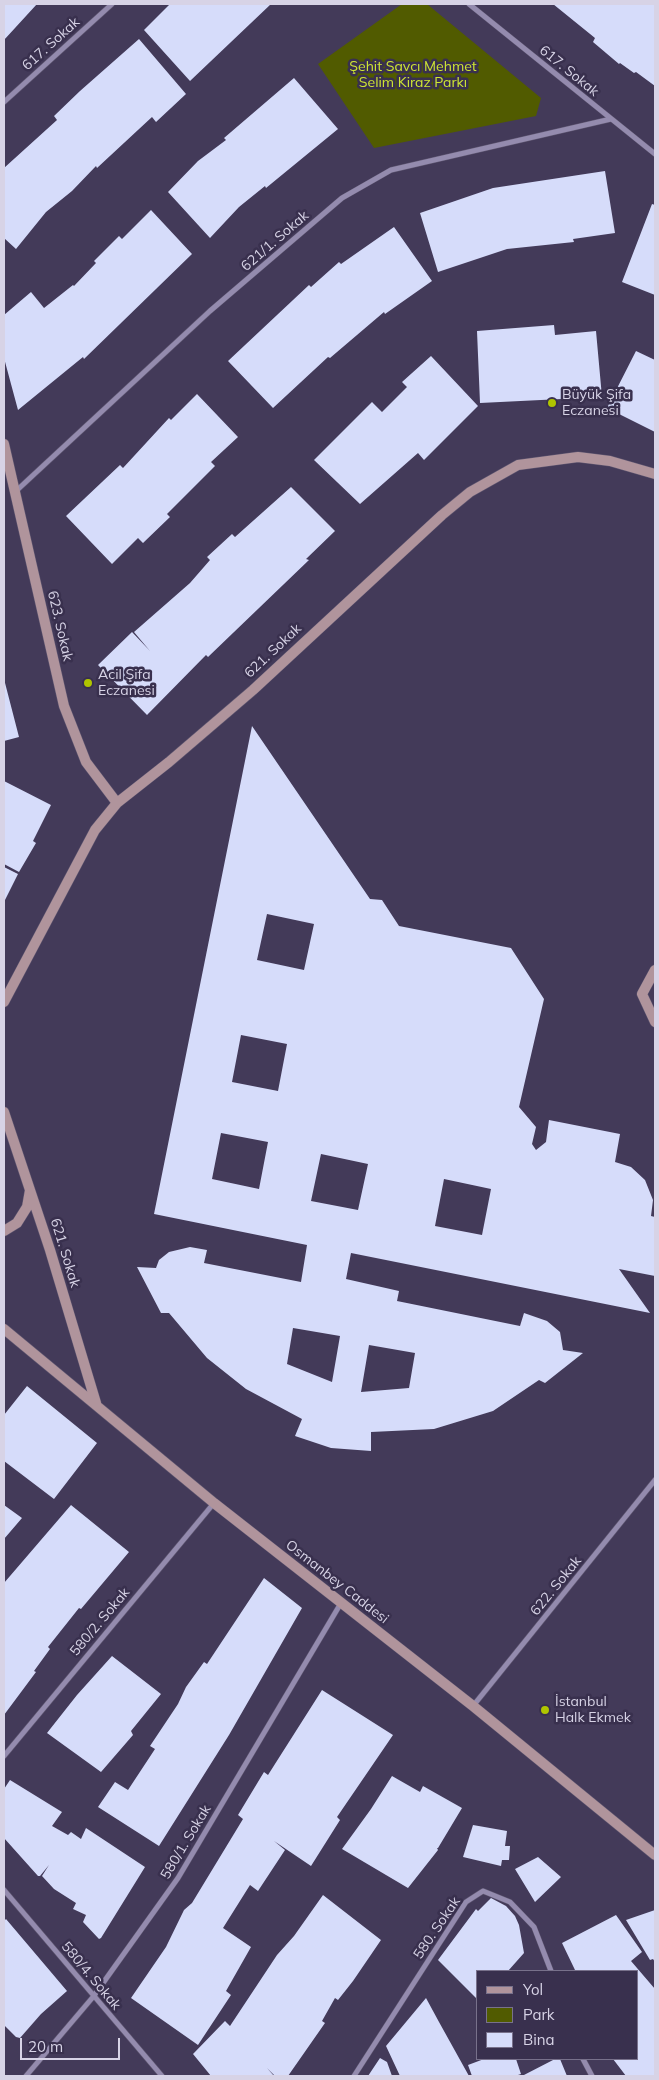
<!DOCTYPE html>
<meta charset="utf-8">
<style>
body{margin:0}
#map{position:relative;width:659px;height:2080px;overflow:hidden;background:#433a59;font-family:Mulish,sans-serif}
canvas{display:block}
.frame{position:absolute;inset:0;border:5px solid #d7d3e6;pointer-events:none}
.legend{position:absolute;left:476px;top:1970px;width:162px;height:90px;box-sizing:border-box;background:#39304e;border:1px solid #78718b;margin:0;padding:6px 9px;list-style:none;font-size:15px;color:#d7d3e6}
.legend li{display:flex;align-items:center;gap:10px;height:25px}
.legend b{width:25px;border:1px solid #78718b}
.scale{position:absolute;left:20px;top:2038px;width:100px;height:22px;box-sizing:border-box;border:2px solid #d7d3e6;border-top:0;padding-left:6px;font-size:15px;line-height:18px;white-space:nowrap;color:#d7d3e6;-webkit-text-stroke:4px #39304e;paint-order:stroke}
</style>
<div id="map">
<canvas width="659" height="2080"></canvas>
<div class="frame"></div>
<ul class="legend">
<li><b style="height:6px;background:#b0949c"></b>Yol</li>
<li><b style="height:14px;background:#515b00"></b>Park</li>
<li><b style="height:14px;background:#d6dcfa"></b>Bina</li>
</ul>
<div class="scale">20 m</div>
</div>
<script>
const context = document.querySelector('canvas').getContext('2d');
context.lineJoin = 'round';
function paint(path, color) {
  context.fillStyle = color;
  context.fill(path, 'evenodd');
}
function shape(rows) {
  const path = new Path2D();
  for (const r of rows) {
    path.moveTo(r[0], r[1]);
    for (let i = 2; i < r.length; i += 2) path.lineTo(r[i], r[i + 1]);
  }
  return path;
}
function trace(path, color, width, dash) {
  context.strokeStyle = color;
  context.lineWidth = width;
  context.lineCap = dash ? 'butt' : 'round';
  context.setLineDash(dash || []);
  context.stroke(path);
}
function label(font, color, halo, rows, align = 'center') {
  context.font = font + ' Mulish,sans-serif';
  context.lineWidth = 5;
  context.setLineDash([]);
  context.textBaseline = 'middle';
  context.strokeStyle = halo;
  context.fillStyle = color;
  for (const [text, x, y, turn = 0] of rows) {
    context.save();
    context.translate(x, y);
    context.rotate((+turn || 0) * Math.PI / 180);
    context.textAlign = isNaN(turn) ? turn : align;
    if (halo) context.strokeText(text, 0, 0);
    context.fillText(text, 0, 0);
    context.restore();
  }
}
paint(shape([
 [402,4,427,4,541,98,536,116,374,148,318,64]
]), '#515b00');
paint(shape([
 [4,4,37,4,4,40],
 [170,4,271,4,190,81,144,30],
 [553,4,655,4,655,86,636,72,634,73,620,63,619,64,593,42,595,38],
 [139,39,186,94,156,122,152,117,97,168,96,166,72,191,46,212,16,249,4,238,4,168,57,120,54,116,80,91],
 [294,78,338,129,266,188,265,186,239,207,210,238,168,192,198,161,226,140,224,138],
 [605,171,615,233,573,239,574,242,507,249,438,272,420,213,493,188],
 [652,204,655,205,655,295,622,282],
 [151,210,192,254,84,359,83,357,18,410,4,358,4,315,31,292,44,308,73,285,74,286,96,263,94,261,119,236,122,239],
 [394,227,432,281,385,314,384,312,330,358,328,357,273,408,228,361,309,285,311,287,339,262,341,264],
 [554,325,555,335,596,331,602,397,480,403,477,331],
 [636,351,655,360,655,432,609,409,608,406],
 [431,356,478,406,424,460,418,453,360,504,314,460,372,402,382,412,407,387,402,382],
 [197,394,238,437,211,462,215,466,167,514,170,517,143,543,138,538,112,564,66,516,120,465,123,468,169,418,171,420],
 [291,487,335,531,306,559,309,560,208,657,206,655,147,715,98,665,132,632,150,651,134,632,190,583,210,560,207,557,232,534,235,537],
 [4,679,19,737,4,741],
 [252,726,370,899,382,900,399,926,511,948,544,999,519,1107,536,1127,532,1144,536,1150,546,1142,549,1120,620,1134,615,1162,631,1167,645,1180,653,1200,651,1216,655,1217,655,1276,619,1269,650,1313,351,1253,346,1279,399,1291,397,1301,520,1326,524,1313,547,1321,560,1332,563,1350,583,1353,545,1383,539,1380,493,1411,434,1429,371,1432,371,1451,331,1448,295,1436,302,1419,246,1389,207,1358,169,1313,161,1313,137,1267,156,1268,159,1260,169,1252,190,1247,207,1250,204,1263,301,1282,307,1245,154,1214],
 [267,914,314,924,304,970,257,960],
 [241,1035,287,1044,278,1091,232,1082],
 [221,1133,268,1142,259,1189,212,1179],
 [321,1154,368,1164,358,1210,311,1201],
 [444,1179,491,1189,482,1235,435,1226],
 [293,1328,340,1336,332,1382,287,1364],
 [369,1345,415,1353,409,1388,361,1392],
 [4,781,51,805,33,841,36,843,19,872,4,864],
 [4,867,18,874,4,902],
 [27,1386,97,1443,54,1499,4,1461,4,1415],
 [4,1505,22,1518,4,1539],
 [71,1505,129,1552,81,1609,79,1608,48,1647,50,1649,34,1671,36,1672,4,1715,4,1583],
 [264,1578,302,1608,229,1735,159,1846,98,1807,115,1782,128,1790,155,1749,150,1746,178,1704,186,1687,204,1662,207,1664],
 [112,1656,161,1694,131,1731,133,1735,101,1772,47,1733,77,1695],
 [322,1690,393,1735,337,1817,340,1820,311,1866,274,1841,285,1850,258,1891,250,1885,223,1928,251,1947,226,1991,231,1995,198,2045,131,1998,166,1947,184,1910,192,1903,243,1819,238,1815,264,1772,268,1775],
 [392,1776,420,1792,423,1786,462,1808,438,1848,437,1848,438,1850,408,1888,342,1849,371,1809],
 [10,1780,62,1812,52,1826,68,1835,71,1832,81,1839,86,1828,145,1867,101,1938,99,1939,83,1922,86,1915,73,1909,76,1903,54,1889,42,1876,49,1865,40,1876,38,1876,4,1838,4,1789],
 [473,1825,507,1831,505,1846,510,1846,509,1860,502,1860,501,1866,463,1857],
 [538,1857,561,1877,535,1902,515,1869],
 [323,1895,381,1940,353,1981,338,2000,335,1998,322,2021,325,2023,288,2076,275,2076,267,2068,274,2076,211,2076,193,2054,225,2021,230,2026,277,1955,294,1936],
 [491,1898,506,1906,515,1916,519,1925,524,1953,508,1971,478,1971,478,2000,438,1960,476,1909,478,1911],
 [655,1910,655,1962,653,1959,650,1960,626,1920],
 [616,1915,642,1952,631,1961,655,1989,655,2076,626,2076,613,2059,638,2059,638,1971,573,1971,575,1970,562,1943],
 [6,1919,67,1991,41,2014,20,2038,16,2037,4,2025,4,1921],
 [426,1998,439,2022,469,2076,400,2076,386,2046],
 [380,2058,387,2062,392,2076,368,2076],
 [484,2059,516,2059,521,2074,515,2076,472,2076,468,2065],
 [555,2059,560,2059,567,2076,522,2076]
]), '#d6dcfa');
const street = shape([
 [469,4,655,154],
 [4,102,112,4],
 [15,492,210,311,342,198,391,170,611,119],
 [473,1706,655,1480],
 [4,1756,214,1503],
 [4,1890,162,2076],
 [583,2059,592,2076],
 [26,2076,93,1997,178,1878,341,1603],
 [354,2076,466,1902,483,1891,510,1902,534,1927,551,1971]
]);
const secondary = shape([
 [4,444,64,706,86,762,117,803],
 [655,970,642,994,655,1022],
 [4,1002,95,830,117,803,169,762,253,690,442,515,470,492,518,465,578,457,610,461,655,474],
 [4,1112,50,1250,96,1403],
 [4,1231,17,1223,27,1207,30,1190],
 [4,1329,214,1503,473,1706,655,1855]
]);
trace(street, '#5e5670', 6);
trace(secondary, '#5e5670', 11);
trace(street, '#948bae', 5);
trace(secondary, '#b0949c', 10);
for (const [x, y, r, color] of [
 [552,403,5,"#b0c500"],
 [88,683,5,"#b0c500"],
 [545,1710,5,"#b0c500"]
]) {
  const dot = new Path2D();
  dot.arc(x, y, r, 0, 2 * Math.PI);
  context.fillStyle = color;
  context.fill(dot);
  trace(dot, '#39304e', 2);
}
label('14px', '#d7d3e6', '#39304e', [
 ["617. Sokak",51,44,-42],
 ["617. Sokak",569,71,39],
 ["621/1. Sokak",275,241,-41],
 ["623. Sokak",60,626,77],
 ["621. Sokak",273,651,-43],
 ["621. Sokak",65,1253,73],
 ["Osmanbey Caddesi",337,1582,38],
 ["622. Sokak",556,1586,-51],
 ["580/2. Sokak",100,1622,-50],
 ["580/1. Sokak",186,1842,-59],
 ["580. Sokak",437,1928,-56],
 ["580/4. Sokak",91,1976,50]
]);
label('14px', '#cfe633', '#39304e', [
 ["Şehit Savcı Mehmet",413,67],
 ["Selim Kiraz Parkı",413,83]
]);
label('14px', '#d7d3e6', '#39304e', [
 ["Büyük Şifa",562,395],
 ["Eczanesi",562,411],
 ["Acil Şifa",98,675],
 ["Eczanesi",98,691],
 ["İstanbul",555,1702],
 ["Halk Ekmek",555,1718]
], 'left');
</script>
